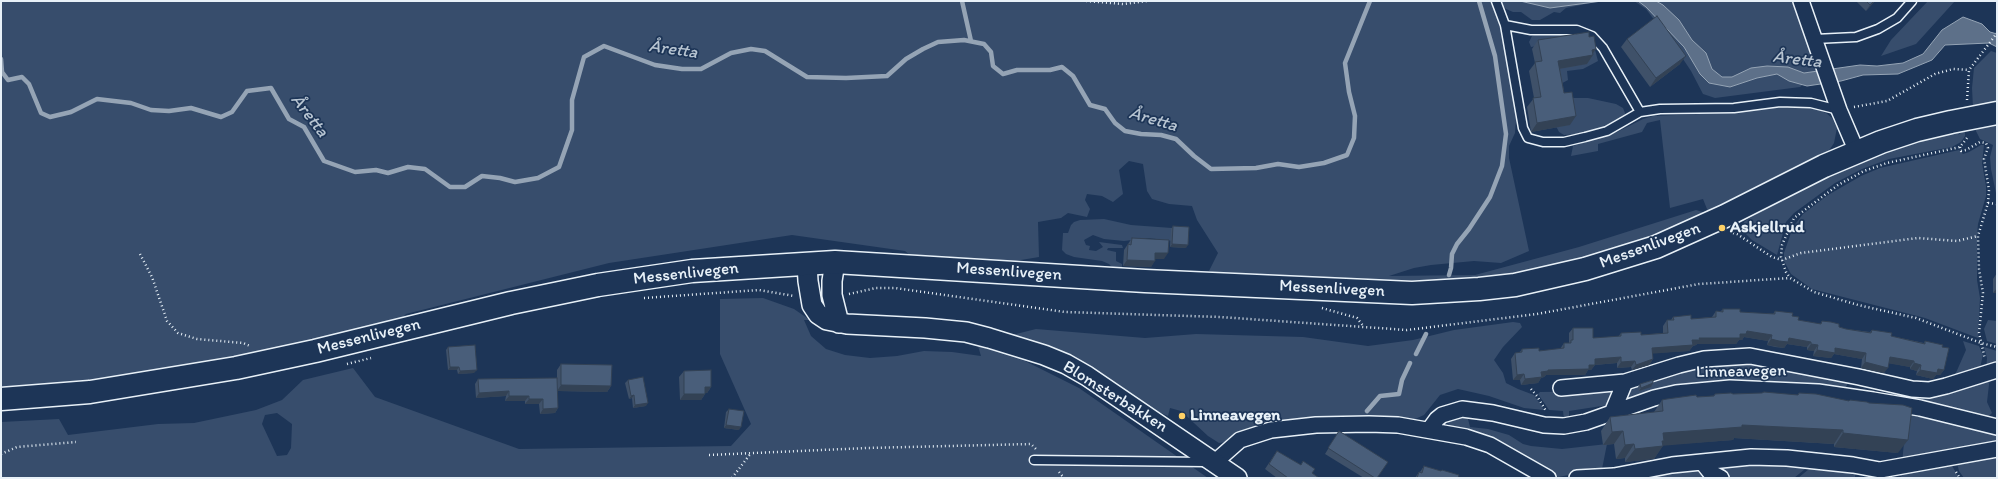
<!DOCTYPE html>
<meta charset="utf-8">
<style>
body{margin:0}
#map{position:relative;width:1998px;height:479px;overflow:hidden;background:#1d3557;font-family:Itim,sans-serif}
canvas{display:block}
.frame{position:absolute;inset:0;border:2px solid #e8f1f8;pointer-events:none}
</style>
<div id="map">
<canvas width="1998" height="479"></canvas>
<div class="frame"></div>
</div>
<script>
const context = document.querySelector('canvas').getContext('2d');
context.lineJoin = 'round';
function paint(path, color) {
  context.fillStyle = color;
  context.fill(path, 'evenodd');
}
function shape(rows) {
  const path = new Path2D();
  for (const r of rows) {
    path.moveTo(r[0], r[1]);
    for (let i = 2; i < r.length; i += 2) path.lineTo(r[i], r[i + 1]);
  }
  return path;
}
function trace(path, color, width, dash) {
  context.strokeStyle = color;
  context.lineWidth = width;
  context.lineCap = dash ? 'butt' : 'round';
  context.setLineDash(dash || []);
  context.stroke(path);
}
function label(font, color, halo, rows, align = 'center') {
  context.font = font + ' Itim,sans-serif';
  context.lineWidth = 3.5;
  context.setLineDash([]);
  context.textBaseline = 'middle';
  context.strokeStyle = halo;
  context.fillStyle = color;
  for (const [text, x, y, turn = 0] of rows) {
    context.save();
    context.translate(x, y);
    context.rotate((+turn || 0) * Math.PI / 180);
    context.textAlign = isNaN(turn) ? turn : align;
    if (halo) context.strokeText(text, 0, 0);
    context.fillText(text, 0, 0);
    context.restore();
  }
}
paint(shape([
 [1,1,1493,1,1497,12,1507,52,1516,119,1515,133,1509,146,1509,158,1529,251,1501,263,1474,261,1431,265,1414,268,1389,276,1475,275,1579,247,1696,210,1709,214,1703,199,1670,208,1660,120,1647,123,1642,132,1598,144,1598,151,1571,156,1573,146,1617,132,1643,119,1653,116,1723,113,1801,105,1809,106,1826,113,1832,118,1837,128,1834,143,1826,155,1751,194,1666,235,1615,253,1562,267,1518,276,1428,285,1217,274,1209,271,1218,253,1197,220,1192,206,1169,204,1152,199,1147,191,1143,164,1129,161,1119,170,1123,194,1113,202,1102,196,1087,194,1085,200,1090,209,1087,217,1068,213,1061,218,1038,222,1039,257,1003,263,949,260,911,256,905,251,792,235,609,263,406,314,400,321,384,326,185,370,48,389,1,388],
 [1499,1,1601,1,1566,8,1560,13,1554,12,1540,20,1532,20,1521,12,1513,12,1506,9],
 [1634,1,1796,1,1819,64,1816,73,1800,87,1715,98,1703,94,1691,71,1679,53,1646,9],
 [1928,1,1955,1,1916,44,1881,56,1891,40],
 [1539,33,1581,35,1593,42,1598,61,1583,69,1567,71,1568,80,1555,87,1552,69,1581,39,1531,47,1529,42,1532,36],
 [1991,51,1997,53,1997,106,1973,108,1972,88,1974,68],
 [1565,98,1588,98,1616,104,1623,108,1625,113,1624,117,1605,129,1581,134,1564,135,1559,132,1556,126],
 [1997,123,1997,198,1991,169,1990,157,1993,145,1980,139,1974,127],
 [1962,129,1958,135,1965,130,1965,136,1961,142,1952,147,1889,159,1862,169,1835,183,1794,213,1786,222,1777,255,1752,240,1742,230,1742,225,1745,221,1773,204,1858,161,1910,143],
 [1981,145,1984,145,1982,163,1986,186,1986,196,1978,224,1977,236,1977,280,1980,298,1978,338,1925,318,1812,289,1791,274,1784,261,1784,253,1793,227,1803,214,1828,195,1861,176,1880,168,1959,150,1963,154,1969,152],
 [1104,219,1131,225,1172,228,1172,241,1148,238,1124,241,1104,239,1093,235,1084,240,1086,245,1090,246,1089,250,1096,251,1103,247,1099,242,1122,245,1123,248,1108,248,1107,250,1116,252,1116,261,1122,264,1122,268,1134,271,1116,271,1109,264,1102,261,1074,257,1066,254,1062,250,1063,233,1068,233,1071,225,1074,222,1080,220],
 [763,298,794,309,810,320,804,320,811,336,826,349,845,355,870,358,897,356,924,351,952,352,981,356,978,346,1025,361,1079,388,1208,478,1,478,1,422,59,419,68,435,158,424,194,423,256,410,282,400,303,380,353,368,375,397,519,449,731,446,751,424,720,354,720,299],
 [277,413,292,424,291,448,287,455,277,456,262,424,265,415],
 [1988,320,1997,321,1997,344,1987,341,1984,329],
 [1513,322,1520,323,1522,327,1503,347,1494,360,1503,373,1506,383,1518,389,1534,395,1544,410,1524,408,1489,396,1458,389,1440,395,1424,415,1413,420,1399,419,1219,443,1208,436,1181,411,1170,408,1168,416,1138,403,1074,358,1035,342,1008,336,1036,329,1145,338,1196,334,1303,337,1368,346,1413,340,1454,330],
 [1963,341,1979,346,1983,355,1979,372,1969,376,1965,371,1955,375,1966,350],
 [1984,347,1997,351,1997,368,1986,370,1987,358],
 [1752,360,1849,380,1844,392,1629,402,1624,400,1629,385,1682,368],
 [1990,376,1987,402,1992,413,1987,418,1886,396,1886,394,1893,390],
 [1611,391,1613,395,1608,405,1569,411,1569,420,1564,420,1563,411,1549,410,1538,394,1540,392],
 [1907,409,1997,431,1997,447,1902,464],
 [1467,415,1470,427,1488,429,1509,435,1523,444,1531,446,1562,449,1607,444,1602,469,1558,477,1535,463,1451,428,1447,421,1452,417],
 [1988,457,1997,459,1997,478,1964,478,1959,471,1957,463],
 [1738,463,1810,465,1794,478,1730,478,1721,475,1714,467,1733,467],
 [1951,464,1959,478,1903,478,1898,474],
 [1814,465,1856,470,1855,477,1798,478],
 [1699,467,1709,478,1628,478]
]), '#374d6c');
const water = shape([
 [1520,1,1602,1,1550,8,1520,1],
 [1638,1,1656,1,1663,5,1679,20,1692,40,1706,53,1712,69,1722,77,1732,77,1751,68,1767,66,1788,67,1804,73,1860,65,1877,66,1903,63,1923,54,1942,30,1963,17,1982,24,1990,32,1997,34,1997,47,1989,43,1945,45,1932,60,1898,74,1863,75,1841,81,1807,86,1789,81,1777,74,1757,78,1730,87,1709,83,1700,74,1684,47,1646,7,1638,1]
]);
paint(water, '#5d7089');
trace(water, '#95a4b5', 1);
trace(shape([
 [962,1,971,41],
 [1,59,2,72,8,80,22,77,29,84,41,113,50,117,71,112,97,99,131,103,151,110,169,111,191,108,221,117,232,112,247,91,271,88,289,119,304,127,324,161,355,172,376,170,388,173,408,167,425,169,450,187,465,187,482,176,500,178,515,182,538,178,559,167,572,130,572,100,584,57,604,46,655,65,682,69,701,69,731,53,751,49,765,51,807,77,846,78,887,76,906,59,923,49,938,42,964,40,984,44,991,52,993,66,1003,74,1017,70,1050,70,1062,67,1073,76,1090,105,1105,109,1115,123,1125,131,1141,134,1161,135,1176,139,1194,156,1211,169,1256,168,1278,164,1299,167,1324,163,1347,155,1354,138,1355,116,1349,92,1345,63,1370,1],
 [1449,275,1451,268,1452,254,1457,244,1469,229,1490,197,1502,166,1506,134,1495,56,1479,1],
 [1416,354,1426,334],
 [1367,411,1380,396,1399,394,1402,380,1410,363]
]), '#95a4b5', 4.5);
const service = shape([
 [1496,1,1505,25,1523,128,1528,138,1543,142,1564,142,1585,137,1607,131,1640,112,1660,109,1734,108,1780,102,1811,103,1839,110],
 [1505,25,1531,30,1577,30,1592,36,1603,48,1640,112],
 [1815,39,1856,37,1878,29,1897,18,1912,1],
 [1034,460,1205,462]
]);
const minor = shape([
 [1801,1,1839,110,1857,152],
 [1561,388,1625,382,1679,365,1704,359,1750,356,1859,377,1912,389,1929,390,1946,386,1997,370],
 [1612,413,1625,382],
 [1429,430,1437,419,1442,415,1462,409,1493,413,1544,425,1564,426,1586,422,1654,398,1676,393,1730,388,1818,392,1873,400,1920,408,1997,427],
 [1215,462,1240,440,1271,430,1316,425,1369,424,1398,425,1466,437,1490,445,1548,478],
 [1702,462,1710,472,1721,478],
 [1577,478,1614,476,1672,465,1751,457,1787,458,1853,465,1880,470,1997,449]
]);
const tertiary = shape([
 [835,262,832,281,832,295,839,323],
 [807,263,808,281,812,305,818,314,827,320,847,324,925,328,966,332,989,338,1044,355,1066,364,1087,376,1237,478]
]);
const primary = shape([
 [1,399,90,392,236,368,315,351,511,303,598,285,692,271,835,262,1145,281,1412,293,1479,289,1515,285,1585,269,1656,247,1725,216,1824,166,1881,142,1917,130,1951,122,1997,113]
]);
trace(service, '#e8f1f8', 11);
trace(minor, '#e8f1f8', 18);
trace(tertiary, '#e8f1f8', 22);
trace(primary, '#e8f1f8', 25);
trace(shape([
 [1086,1,1123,4,1147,1],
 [1967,100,1969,70,1997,33],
 [1854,107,1887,101,1935,74,1953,69,1969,70],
 [1967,138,1960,147,1887,163,1864,171,1838,185,1794,218,1782,245,1781,257,1786,272,1790,278,1814,292,1858,305,1916,318,1981,343,1997,347],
 [1960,147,1961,151,1966,150,1980,142,1986,143,1988,148,1984,159,1989,190,1988,203,1978,236,1979,269,1983,293,1979,333,1985,359],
 [1988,203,1997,204],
 [1733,233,1737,234,1772,257,1782,260,1801,253,1918,238,1957,241,1978,236],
 [140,254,152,277,167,321,178,333,197,339,243,343,250,346],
 [849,294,876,288,895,288,1065,312,1220,317,1407,330,1537,314,1699,284,1790,278],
 [644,298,759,290,794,296],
 [1322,308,1357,318,1364,327],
 [347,364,371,358],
 [1531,389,1537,396,1546,411],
 [1,454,17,447,76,442],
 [709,455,867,448,1031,444,1036,449],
 [1059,472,1064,478],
 [1956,472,1960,478],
 [732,478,751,453]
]), '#e8f1f8', 2.5, [1, 3]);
trace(service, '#1d3557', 8);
trace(minor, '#1d3557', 15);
trace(tertiary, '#1d3557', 19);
trace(primary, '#1d3557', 22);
paint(shape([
 [1856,1,1875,1,1866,11],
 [1589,37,1596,49,1592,54,1593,55,1587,64,1560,69,1570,125,1531,132,1527,107,1534,98,1529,71,1535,63,1532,49,1538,40],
 [1627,39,1680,64,1650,87,1621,47],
 [1173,226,1186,248,1170,247,1171,229],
 [1132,238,1164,259,1155,259,1151,267,1123,266,1124,250],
 [1997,273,1997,293,1993,293,1993,279],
 [1723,309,1740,312,1773,314,1775,311,1792,316,1798,320,1820,324,1822,321,1846,329,1870,332,1872,330,1891,336,1924,343,1925,341,1942,347,1944,370,1940,375,1936,375,1933,379,1916,375,1917,371,1910,369,1910,367,1889,363,1884,373,1861,368,1862,359,1834,354,1831,358,1813,356,1814,351,1807,350,1807,347,1787,344,1784,348,1775,347,1767,345,1768,341,1744,337,1742,340,1739,340,1736,344,1697,344,1696,345,1693,346,1689,351,1653,353,1653,359,1649,365,1632,370,1631,367,1617,368,1617,363,1595,365,1591,370,1588,370,1585,375,1546,375,1544,377,1541,378,1538,383,1521,385,1520,380,1513,380,1511,359,1515,353,1519,353,1522,349,1539,351,1560,349,1564,343,1569,343,1569,333,1573,328,1593,338,1618,337,1621,333,1641,335,1663,333,1663,326,1667,320,1671,320,1673,317,1691,319,1712,317,1716,311,1721,311],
 [448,347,474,373,458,374,457,370,448,370,446,350],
 [561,364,611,386,607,392,558,391,558,408,555,413,540,414,539,404,525,404,525,401,505,401,506,396,476,398,475,384,478,379,557,378,557,370],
 [684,371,711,387,707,393,705,393,705,394,701,400,680,400,679,377],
 [628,380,646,406,633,408,632,398,629,399,625,383],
 [1653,383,1651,387,1639,391,1638,387,1640,384],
 [1762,393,1898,453,1834,447,1834,444,1734,438,1733,440,1663,445,1654,459,1625,462,1625,458,1616,459,1614,444,1603,445,1601,431,1610,417,1654,412,1662,400,1733,394],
 [729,409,739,430,724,428,726,412],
 [1339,431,1377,478,1364,478,1325,454],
 [1277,451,1301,465,1319,478,1277,478,1265,469],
 [1424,466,1441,471,1442,470,1458,478,1415,478,1419,472,1420,472]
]), '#3f5169');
paint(shape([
 [1874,1,1875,1,1866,11,1870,5],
 [1596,49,1591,56,1593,55,1587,64,1553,70,1558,61,1592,50],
 [1686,56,1680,64,1650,87,1656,78],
 [1576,116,1570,125,1531,132,1537,123],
 [1172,244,1188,245,1186,248,1170,247],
 [1155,253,1168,253,1164,259,1151,259],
 [1127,260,1155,261,1151,267,1123,266],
 [1997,288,1997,293,1993,293],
 [1747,331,1772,335,1768,341,1744,337,1742,340,1739,340,1736,344,1697,344,1696,345,1693,346,1689,351,1648,354,1652,348,1692,340,1699,338],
 [1789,338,1811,342,1807,347,1787,344,1784,348,1767,345,1771,339],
 [1811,344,1818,345,1814,351,1807,350],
 [1835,348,1866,353,1862,359,1834,354,1831,358,1813,356,1817,350],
 [1621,357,1617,363,1594,365,1595,365,1591,370,1588,370,1585,375,1546,375,1544,377,1541,378,1538,383,1521,385,1525,379,1548,370,1589,365,1595,359],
 [1890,357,1914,361,1910,367,1886,363],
 [1653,359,1649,365,1632,370,1636,365],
 [1635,361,1631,367,1617,368,1621,362],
 [1865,362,1888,368,1884,373,1861,368],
 [1914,363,1921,365,1917,371,1910,369],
 [450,367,459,367,457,370,448,370],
 [1938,369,1944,370,1940,375,1936,375,1933,379,1916,375,1920,370],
 [477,370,474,373,458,374,460,371],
 [1524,374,1520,380,1513,380,1517,375],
 [1653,383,1651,387,1639,391,1641,388],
 [561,385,611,386,607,392,557,391],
 [705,387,711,387,707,393,701,393],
 [509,391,506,396,476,398,479,393],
 [684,394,705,394,701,400,680,400],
 [634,395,632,398,629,399,631,396],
 [509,396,529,396,525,401,505,401],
 [529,399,543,399,539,404,525,404],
 [648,403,646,406,633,408,635,405],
 [558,408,555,413,540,414,543,409],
 [726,425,741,427,739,430,724,428],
 [1742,425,1843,430,1834,444,1734,438,1733,440,1660,446,1663,446,1654,459,1625,462,1635,449,1663,433],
 [1623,431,1614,444,1603,445,1612,432],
 [1843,433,1908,440,1898,453,1834,447],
 [1634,444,1625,458,1616,459,1625,445]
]), '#334255');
const building = shape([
 [1866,1,1874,1,1870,5,1866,1],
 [1657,16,1686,56,1656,78,1627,39,1657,16],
 [1589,32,1589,37,1594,36,1596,49,1592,50,1593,55,1558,61,1564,93,1572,92,1576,116,1537,123,1533,98,1541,97,1535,62,1542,61,1538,40,1589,32],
 [1173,226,1189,227,1188,245,1172,244,1173,226],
 [1132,238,1169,240,1168,253,1155,253,1155,261,1127,260,1128,244,1131,245,1132,238],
 [1723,309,1740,309,1740,312,1775,314,1775,311,1793,313,1792,316,1799,317,1798,320,1821,324,1822,321,1831,322,1839,324,1839,327,1846,329,1871,333,1872,330,1892,333,1891,336,1925,344,1925,341,1943,345,1942,347,1949,348,1944,370,1938,369,1937,373,1920,370,1921,365,1914,363,1914,361,1890,357,1888,368,1865,362,1866,353,1835,348,1835,353,1817,350,1818,345,1811,344,1811,342,1789,338,1788,342,1779,341,1771,339,1772,335,1747,331,1746,334,1740,334,1740,338,1699,338,1700,340,1692,340,1693,345,1652,348,1653,359,1636,365,1635,361,1621,362,1621,357,1595,359,1595,365,1589,365,1589,369,1548,370,1548,371,1541,372,1542,377,1525,379,1524,374,1517,375,1515,353,1522,352,1522,349,1539,348,1539,351,1564,348,1564,343,1571,343,1571,340,1573,340,1573,328,1593,328,1593,338,1621,336,1621,333,1641,332,1641,335,1668,333,1667,320,1674,320,1673,317,1691,315,1691,319,1716,317,1716,311,1723,312,1723,309],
 [475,345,477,370,460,371,459,367,450,367,448,347,475,345],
 [561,364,612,365,611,386,561,385,561,364],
 [711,370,711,387,705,387,705,394,684,394,684,371,711,370],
 [643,377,648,403,635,405,634,395,631,396,628,380,643,377],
 [557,378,558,408,543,409,543,399,529,399,529,396,509,396,509,391,479,393,478,379,557,378],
 [1653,380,1653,383,1641,388,1640,384,1653,380],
 [1764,392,1798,395,1799,393,1816,394,1849,401,1850,400,1867,402,1869,403,1903,405,1912,408,1908,440,1843,433,1843,430,1742,425,1742,427,1663,433,1664,441,1662,441,1663,446,1635,449,1634,444,1625,445,1623,431,1612,432,1610,417,1663,411,1662,400,1667,399,1696,395,1697,397,1714,396,1715,394,1731,393,1733,394,1762,393,1764,392],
 [729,409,744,411,741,427,726,425,729,409],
 [1339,431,1388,462,1377,478,1375,478,1328,448,1339,431],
 [1277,451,1301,465,1303,461,1315,469,1312,473,1319,478,1288,478,1269,464,1277,451],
 [1424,466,1441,471,1442,470,1459,475,1458,478,1417,478,1419,472,1422,473,1424,466]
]);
paint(building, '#495e7a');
trace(building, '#334255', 1);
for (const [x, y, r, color] of [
 [1722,228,4,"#ffd166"],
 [1182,416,4,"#ffd166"]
]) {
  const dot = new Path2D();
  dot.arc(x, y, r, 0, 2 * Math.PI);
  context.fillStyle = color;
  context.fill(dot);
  trace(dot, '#1d3557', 1.5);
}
label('bold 17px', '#e8f1f8', '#1d3557', [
 ["Askjellrud",1730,228],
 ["Linneavegen",1190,416]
], 'left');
label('17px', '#e8f1f8', '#1d3557', [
 ["Messenlivegen",1650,246,-20],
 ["Messenlivegen",1009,272,4],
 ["Messenlivegen",686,274,-6],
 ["Messenlivegen",1332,289,3],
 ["Messenlivegen",369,337,-14],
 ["Linneavegen",1741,372,-1],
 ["Blomsterbakken",1115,397,32]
]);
label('italic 18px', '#b7c4d1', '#1d3557', [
 ["Åretta",673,50,8],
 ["Åretta",1797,60,7],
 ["Åretta",309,116,52],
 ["Åretta",1153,120,16]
]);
</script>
